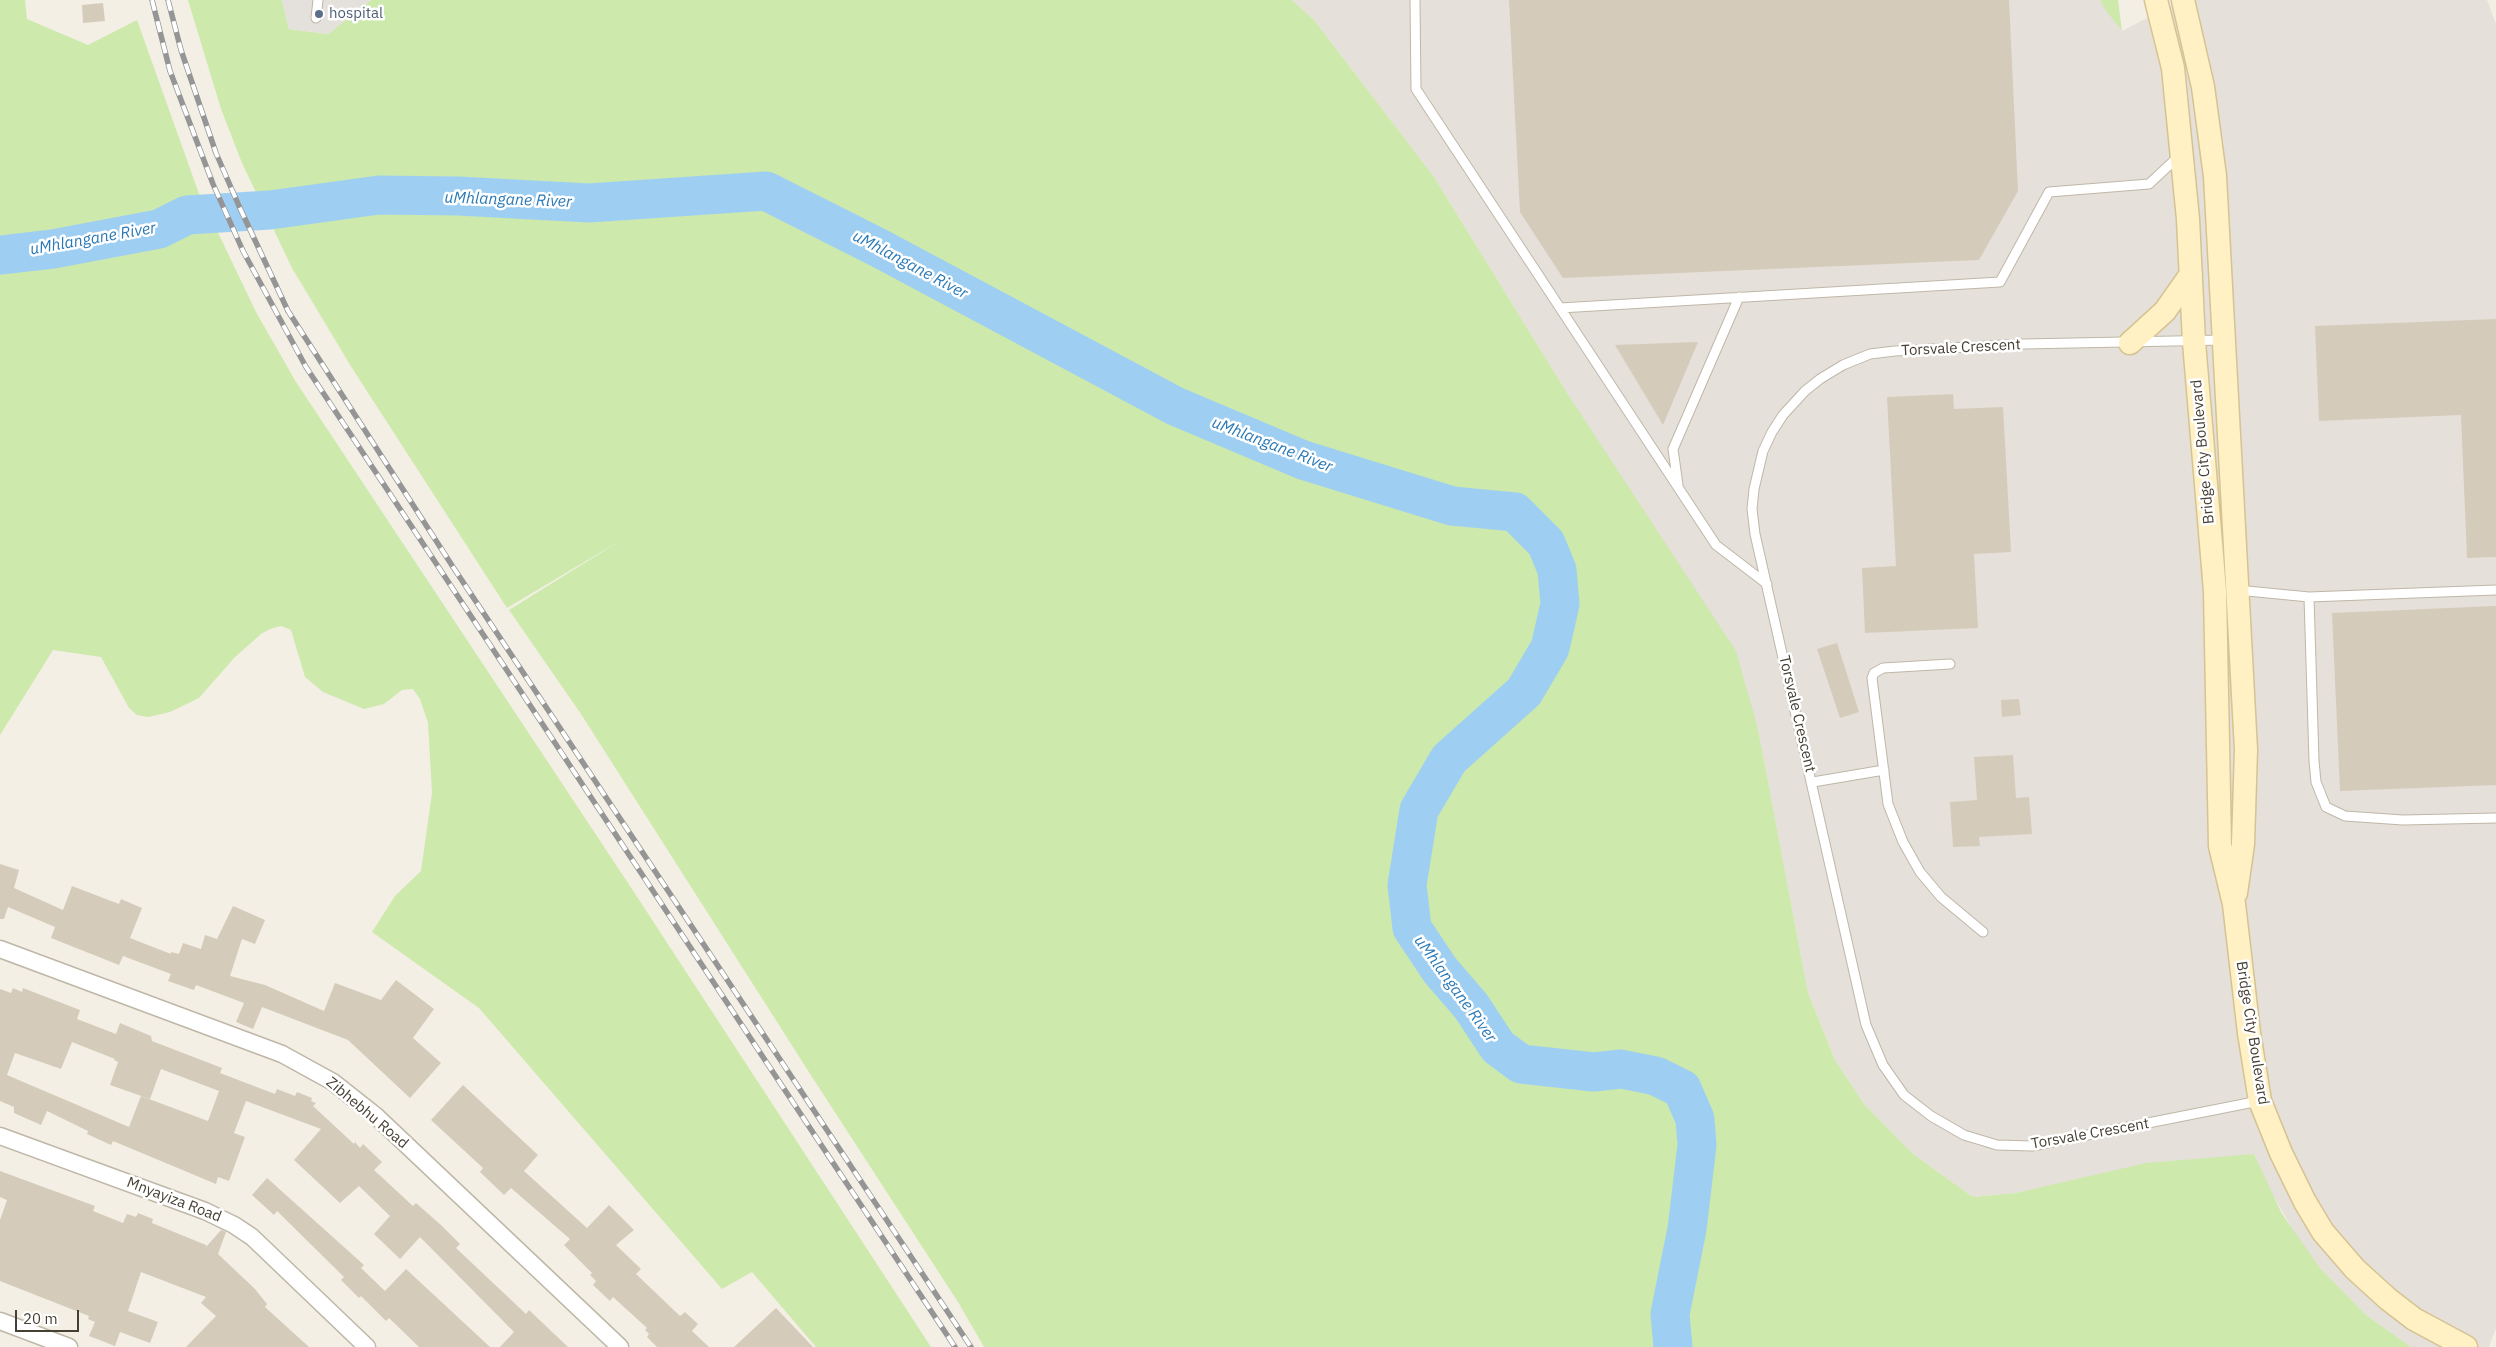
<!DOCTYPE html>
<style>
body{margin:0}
#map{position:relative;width:2496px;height:1347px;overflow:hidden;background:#f3efe5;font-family:"IBM Plex Sans",sans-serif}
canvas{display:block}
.scale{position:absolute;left:15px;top:1310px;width:64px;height:22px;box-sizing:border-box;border:2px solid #463f34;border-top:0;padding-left:6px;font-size:15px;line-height:18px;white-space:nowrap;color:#463f34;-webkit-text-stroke:4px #fff;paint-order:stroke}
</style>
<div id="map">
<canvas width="2496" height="1347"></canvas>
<div class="scale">20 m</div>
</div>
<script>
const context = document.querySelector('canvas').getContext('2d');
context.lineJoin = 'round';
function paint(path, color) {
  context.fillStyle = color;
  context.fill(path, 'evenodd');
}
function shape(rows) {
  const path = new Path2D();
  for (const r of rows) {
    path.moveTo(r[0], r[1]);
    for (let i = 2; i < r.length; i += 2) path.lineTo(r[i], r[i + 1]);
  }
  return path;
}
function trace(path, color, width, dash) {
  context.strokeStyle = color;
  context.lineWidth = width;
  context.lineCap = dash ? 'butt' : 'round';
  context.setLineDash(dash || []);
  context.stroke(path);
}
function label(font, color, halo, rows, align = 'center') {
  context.font = font + ' "IBM Plex Sans",sans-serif';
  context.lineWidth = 5;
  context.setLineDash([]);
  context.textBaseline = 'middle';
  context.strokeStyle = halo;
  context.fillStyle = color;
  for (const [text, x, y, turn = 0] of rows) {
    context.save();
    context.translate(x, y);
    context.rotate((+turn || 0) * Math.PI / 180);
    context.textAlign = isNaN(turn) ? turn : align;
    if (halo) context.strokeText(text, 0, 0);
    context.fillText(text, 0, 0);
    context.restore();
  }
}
paint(shape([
 [1292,0,2100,0,2122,31,2182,0,2487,0,2496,24,2496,1328,2489,1347,2411,1347,2366,1315,2320,1268,2300,1242,2267,1185,2254,1154,2016,1193,1973,1197,1913,1154,1864,1104,1835,1060,1808,993,1758,729,1567,393,1434,177,1314,20]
]), '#e5e0da');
paint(shape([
 [0,0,25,0,27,19,88,45,137,20,198,191,256,312,296,382,630,886,931,1347,816,1347,752,1272,722,1289,479,1008,372,932,395,896,421,871,432,793,428,723,420,699,413,689,402,690,384,704,364,709,323,692,305,677,291,630,281,626,270,629,261,634,235,657,199,698,170,712,148,717,137,715,129,708,101,657,53,650,0,735],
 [188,0,282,0,289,29,328,34,371,0,1292,0,1314,20,1434,177,1567,393,1736,651,1758,729,1808,993,1835,1060,1864,1104,1913,1154,1973,1197,2016,1193,2146,1163,2254,1154,2282,1214,2320,1268,2366,1315,2411,1347,984,1347,958,1302,814,1080,581,714,509,610,623,539,507,608,352,368,292,268,242,163,221,109],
 [2100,0,2118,0,2122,31,2104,8]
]), '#cde9ac');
paint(shape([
 [282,0,371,0,328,34,289,29]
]), '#e4e1dd');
trace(shape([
 [0,255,53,249,159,229,187,215,270,210,379,195,458,196,589,203,766,191,879,248,1175,406,1303,460,1452,506,1515,512,1546,543,1557,570,1560,604,1550,648,1524,692,1449,759,1419,810,1407,885,1412,928,1440,970,1471,1006,1498,1047,1521,1064,1594,1072,1621,1069,1656,1076,1682,1089,1695,1119,1697,1145,1687,1229,1670,1314,1673,1347]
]), '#9ecff2', 39);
paint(shape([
 [1509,0,2009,0,2018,191,1979,260,1563,278,1520,212],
 [103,3,105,21,83,23,82,5],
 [2496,319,2496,557,2467,558,2461,415,2319,421,2315,326],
 [1698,342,1663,425,1615,345],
 [1953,394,1954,409,2003,407,2011,552,1974,554,1978,628,1865,633,1862,568,1896,566,1887,397],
 [2496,606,2496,785,2340,791,2332,613],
 [1837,643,1859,712,1840,718,1817,649],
 [2019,699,2021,715,2002,717,2001,700],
 [2013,755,2016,798,2029,797,2032,834,1979,837,1980,846,1953,847,1950,802,1977,800,1974,757],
 [0,864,19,870,14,888,63,910,72,886,119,904,121,899,142,908,130,938,171,954,171,952,179,954,183,943,201,949,205,935,217,939,233,906,265,920,255,944,242,939,230,976,265,985,324,1011,335,983,381,1000,396,980,434,1009,413,1038,441,1063,410,1098,348,1040,262,1007,253,1029,236,1022,244,1003,196,985,194,990,168,981,171,974,123,956,119,965,51,938,55,927,8,907,4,919,0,919],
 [13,988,22,992,23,988,80,1010,77,1019,116,1034,120,1023,151,1036,152,1041,222,1068,220,1073,275,1094,277,1089,295,1096,297,1092,312,1098,311,1101,316,1103,313,1106,354,1144,355,1142,360,1148,363,1144,382,1162,374,1170,413,1206,416,1203,442,1226,460,1244,456,1248,526,1314,529,1310,568,1347,500,1347,514,1332,420,1237,400,1259,374,1234,390,1216,359,1186,340,1203,294,1160,321,1129,246,1101,234,1133,245,1137,229,1181,218,1177,216,1184,113,1141,111,1145,87,1134,88,1131,47,1111,41,1125,14,1113,14,1107,0,1101,0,989,11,993],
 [72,1042,115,1059,114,1060,118,1062,110,1085,150,1099,161,1069,219,1091,208,1121,141,1096,129,1127,7,1075,15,1053,61,1069],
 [463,1085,538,1155,524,1171,587,1228,609,1205,634,1230,616,1245,641,1269,636,1274,680,1316,685,1312,698,1324,692,1331,709,1347,657,1347,647,1337,649,1334,645,1330,647,1328,613,1297,610,1301,593,1285,596,1281,590,1275,592,1273,564,1245,570,1239,511,1188,504,1195,480,1172,483,1168,431,1120],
 [0,1171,95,1206,93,1211,123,1223,127,1214,136,1217,138,1213,153,1219,152,1223,206,1245,206,1247,221,1230,226,1232,218,1254,255,1289,267,1304,265,1307,309,1347,186,1347,216,1316,201,1303,206,1297,141,1272,128,1311,158,1322,150,1343,120,1332,115,1346,89,1336,95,1322,88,1319,89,1316,0,1281,0,1220,7,1200,0,1197],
 [267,1178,364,1265,361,1268,385,1291,406,1269,490,1347,419,1347,389,1318,386,1321,361,1296,359,1298,341,1280,344,1277,277,1211,274,1215,252,1195],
 [776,1308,813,1347,734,1347]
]), '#d5cbba');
const lane = shape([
 [1415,0,1416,89,1716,545,1767,584],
 [316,18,318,0],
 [1560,308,2000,282,2049,192,2149,184,2179,156],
 [2224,340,2023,344,1895,351,1870,354,1843,365,1820,379,1805,391,1783,415,1772,432,1763,451,1754,489,1752,509,1755,534,1866,1025,1883,1065,1904,1095,1931,1116,1964,1135,1997,1145,2032,1146,2259,1101],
 [1678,485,1673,449,1739,297],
 [2237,590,2309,597,2496,590],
 [2309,597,2314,761,2316,782,2326,807,2345,816,2403,820,2496,818],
 [1950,664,1883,668,1874,673,1872,678,1888,804,1903,842,1920,872,1941,897,1983,932],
 [1813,782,1884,770]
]);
const street = shape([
 [0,949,282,1054,333,1082,376,1116,620,1347],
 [0,1136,205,1211,234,1225,252,1237,367,1347],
 [0,1321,69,1347]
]);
const secondary = shape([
 [2156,0,2173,68,2188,219,2194,342,2215,591,2220,846,2234,904,2249,1033,2260,1101,2281,1153,2305,1202,2323,1232,2355,1269,2388,1299,2414,1319,2466,1347],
 [2183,0,2203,87,2215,176,2246,750,2243,844,2236,893],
 [2130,343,2165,311,2191,274]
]);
trace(lane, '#bfb7a7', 11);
trace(street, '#bfb7a7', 19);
trace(secondary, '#d5c393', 25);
trace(lane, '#fff', 9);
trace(street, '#fff', 16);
trace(secondary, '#fff1c3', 22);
const rail = shape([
 [152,0,170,71,213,184,243,251,306,367,955,1347],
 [168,0,181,50,216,153,239,206,288,311,453,567,971,1347]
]);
trace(rail, '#959595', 5.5);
trace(rail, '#fff', 4, [11]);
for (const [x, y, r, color] of [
 [319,14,5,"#5c6f8a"]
]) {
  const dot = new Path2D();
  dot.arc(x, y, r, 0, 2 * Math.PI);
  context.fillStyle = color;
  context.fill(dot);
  trace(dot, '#fff', 2);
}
label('15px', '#4e5e75', '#fff', [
 ["hospital",329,14]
], 'left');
label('15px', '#463f34', '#fff', [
 ["Torsvale Crescent",1961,348,-3],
 ["Bridge City Boulevard",2203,452,-95],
 ["Torsvale Crescent",1797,714,77],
 ["Bridge City Boulevard",2252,1033,81],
 ["Zibhebhu Road",367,1113,40],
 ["Torsvale Crescent",2090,1134,-10],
 ["Mnyayiza Road",174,1200,21]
]);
label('italic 16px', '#2a79b5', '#fff', [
 ["uMhlangane River",508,200,2],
 ["uMhlangane River",93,239,-10],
 ["uMhlangane River",910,265,28],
 ["uMhlangane River",1272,445,21],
 ["uMhlangane River",1455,989,54]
]);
</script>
